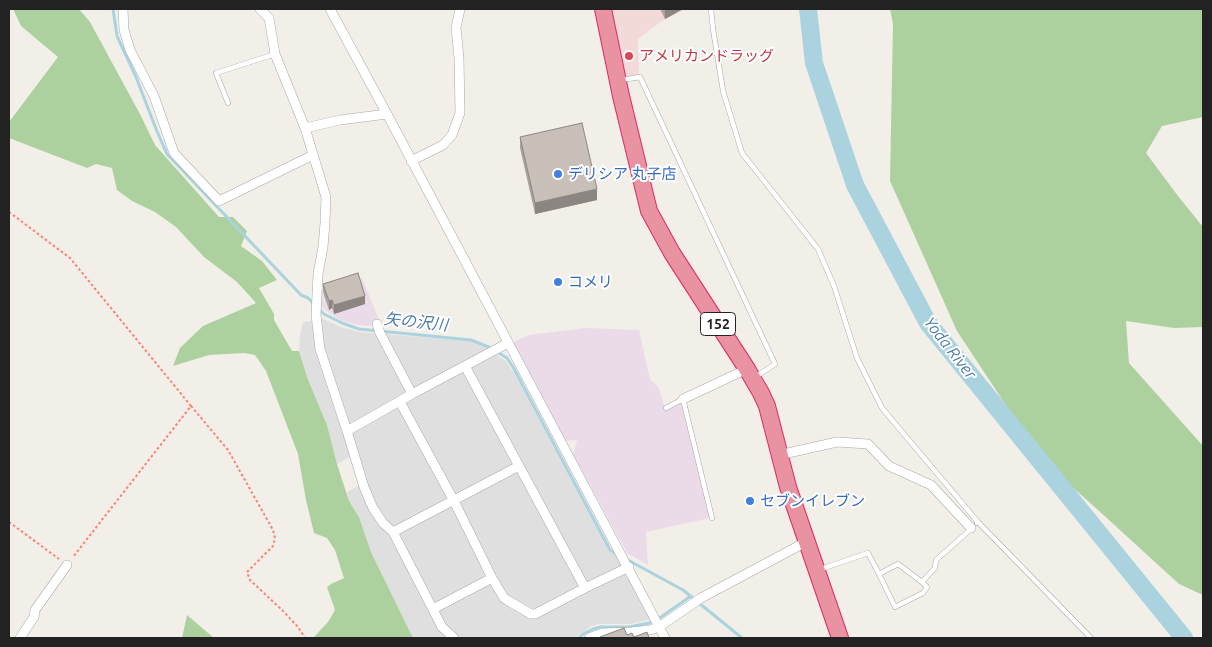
<!DOCTYPE html>
<meta charset="utf-8">
<style>
body{margin:0}
#map{position:relative;width:1212px;height:647px;overflow:hidden;background:#f2efe9;font-family:Ubuntu,sans-serif}
canvas{display:block}
.frame{position:absolute;inset:0;border:10px solid #222;pointer-events:none}
</style>
<div id="map">
<canvas width="1212" height="647"></canvas>
<div class="frame"></div>
</div>
<script>
const context = document.querySelector('canvas').getContext('2d');
context.lineJoin = 'round';
function paint(path, color) {
  context.fillStyle = color;
  context.fill(path, 'evenodd');
}
function shape(rows) {
  const path = new Path2D();
  for (const r of rows) {
    path.moveTo(r[0], r[1]);
    for (let i = 2; i < r.length; i += 2) path.lineTo(r[i], r[i + 1]);
  }
  return path;
}
function trace(path, color, width, dash) {
  context.strokeStyle = color;
  context.lineWidth = width;
  context.lineCap = dash ? 'butt' : 'round';
  context.setLineDash(dash || []);
  context.stroke(path);
}
function label(font, color, halo, rows, align = 'center') {
  context.font = font + ' Ubuntu,"Noto Sans JP",sans-serif';
  context.lineWidth = 4;
  context.setLineDash([]);
  context.textBaseline = 'middle';
  context.strokeStyle = halo;
  context.fillStyle = color;
  for (const [text, x, y, turn = 0] of rows) {
    context.save();
    context.translate(x, y);
    context.rotate((+turn || 0) * Math.PI / 180);
    context.textAlign = isNaN(turn) ? turn : align;
    if (halo) context.strokeText(text, 0, 0);
    context.fillText(text, 0, 0);
    context.restore();
  }
}
paint(shape([
 [314,313,321,318,341,327,360,332,470,341,490,350,506,361,517,378,609,551,619,557,650,619,641,622,629,624,599,624,591,626,575,638,413,638,371,552,359,517,349,501,347,492,360,485,351,456,337,464,327,425,307,377,299,351,300,334,303,322,313,321]
]), '#e0dfdf');
paint(shape([
 [609,9,685,9,662,21,638,39,639,74,623,78]
]), '#f2dad9');
paint(shape([
 [362,278,382,327,358,325,342,321,326,311,320,305,322,291],
 [586,328,639,330,650,379,658,387,666,410,683,403,710,518,646,532,648,565,627,553,573,454,577,440,564,441,512,343,528,335]
]), '#ebdbe8');
paint(shape([
 [13,9,79,9,90,22,141,116,155,145,219,217,233,217,247,231,241,246,262,261,277,280,259,288,274,314,274,320,292,351,299,351,307,377,327,425,337,464,349,501,359,517,371,552,413,638,313,638,328,622,335,610,327,587,331,584,344,578,335,550,327,538,314,533,306,500,298,454,266,371,255,355,244,353,209,355,173,366,180,348,203,326,256,303,237,282,204,257,176,227,155,212,132,201,117,190,112,168,96,164,87,168,9,138,9,122,58,57,21,26],
 [890,9,1203,9,1203,117,1162,126,1146,153,1178,196,1203,227,1203,327,1174,328,1126,321,1129,363,1203,446,1203,595,1179,584,1098,510,1042,460,957,331,890,181,893,24],
 [187,615,214,638,182,638]
]), '#add19e');
trace(shape([
 [113,9,117,36,136,77,156,129,167,154,301,295,308,298,314,304],
 [319,309,324,314,342,323,359,329,471,340,491,348,507,358,513,367,610,550,618,555],
 [626,559,683,590,742,638],
 [579,638,583,634,593,629,601,627,629,627,649,623,661,617,691,596]
]), '#aad3df', 3);
trace(shape([
 [808,9,814,63,855,185,928,323,1184,638]
]), '#aad3df', 18);
const lane = shape([
 [711,9,713,29,723,91,742,153,818,249,834,286,857,358,882,408,978,522],
 [621,80,640,77,775,364,755,377],
 [228,103,216,73,275,54],
 [666,408,683,399,712,518],
 [977,523,978,522,1091,638],
 [821,569,868,553,879,574,898,564,922,582,935,568,936,560,971,529],
 [879,574,895,607,923,593,927,587,922,582]
]);
const street = shape([
 [123,9,124,30,130,50,154,96,174,153,219,201,313,155],
 [260,9,269,18,275,54,305,128,326,197,325,223,323,247,318,274,316,315,320,349,347,431,364,487,373,508,383,523,393,532,442,627,454,638],
 [330,9,387,114,665,638],
 [305,128,340,120,387,114],
 [411,161,443,145,452,135,460,113,459,58,456,28,460,9],
 [377,324,380,333,412,394],
 [465,366,585,588],
 [683,399,747,369],
 [400,402,454,501,492,578,504,598,507,600,531,614,535,614,585,588,629,567],
 [347,431,412,394,508,343],
 [779,455,837,442,868,444,889,466,931,485,971,528],
 [393,532,519,466],
 [433,609,492,578],
 [20,638,34,617,35,610,67,565],
 [589,638,602,633,631,632,650,630,659,627,701,598,806,542]
]);
const highway = shape([
 [603,9,621,96,649,211,672,253,747,369,761,393,767,406,788,487,840,638]
]);
trace(lane, '#a9a9a9', 5.5);
trace(street, '#a9a9a9', 10);
trace(highway, '#dc2a67', 18);
trace(shape([
 [9,212,70,258,191,406,73,557],
 [191,406,228,450,273,530,275,538,273,546,247,572,250,580,282,610,298,627,305,638],
 [9,522,59,559]
]), '#fa8072', 2, [2.5, 2.5]);
trace(lane, '#fff', 4.5);
trace(street, '#fff', 9);
trace(highway, '#e892a2', 16);
paint(shape([
 [660,9,683,9,665,19],
 [520,137,597,200,535,214,520,148],
 [323,284,365,304,334,314,332,308,329,310,323,292]
]), '#aba49e');
paint(shape([
 [668,9,683,9,665,19,665,10],
 [597,189,597,200,535,214,535,203],
 [365,296,365,304,334,314,334,305],
 [332,300,332,308,329,310,329,301]
]), '#8b8681');
const building = shape([
 [582,123,597,189,535,203,520,137,582,123],
 [358,273,365,296,334,305,332,300,329,301,323,284,358,273],
 [624,628,627,635,632,633,634,637,647,632,649,638,601,638,600,637,624,628]
]);
paint(building, '#c7bfb8');
trace(building, '#8b8681', 1);
for (const [x, y, r, color] of [
 [629,56,5,"#e0444e"],
 [558,174,5,"#3f7fe0"],
 [558,282,5,"#3f7fe0"],
 [750,501,5,"#3f7fe0"]
]) {
  const dot = new Path2D();
  dot.arc(x, y, r, 0, 2 * Math.PI);
  context.fillStyle = color;
  context.fill(dot);
  trace(dot, '#fff', 2);
}
for (const [x, y, w] of [
 [718,324,35]
]) {
  const box = new Path2D();
  box.roundRect(x - w / 2, y - 11.5, w, 23, 4);
  context.fillStyle = '#fff';
  context.fill(box);
  trace(box, '#222', 1);
}
label('bold 14px', '#222', null, [
 ["152",718,324]
]);
label('15px', '#be3a42', '#fff', [
 ["アメリカンドラッグ",639,56]
], 'left');
label('15px', '#366cbe', '#fff', [
 ["デリシア 丸子店",568,174],
 ["コメリ",568,282],
 ["セブンイレブン",760,501]
], 'left');
label('italic 16px', '#4a7aab', '#fff', [
 ["矢の沢川",416,322,6],
 ["Yoda River",950,348,52]
]);
</script>
